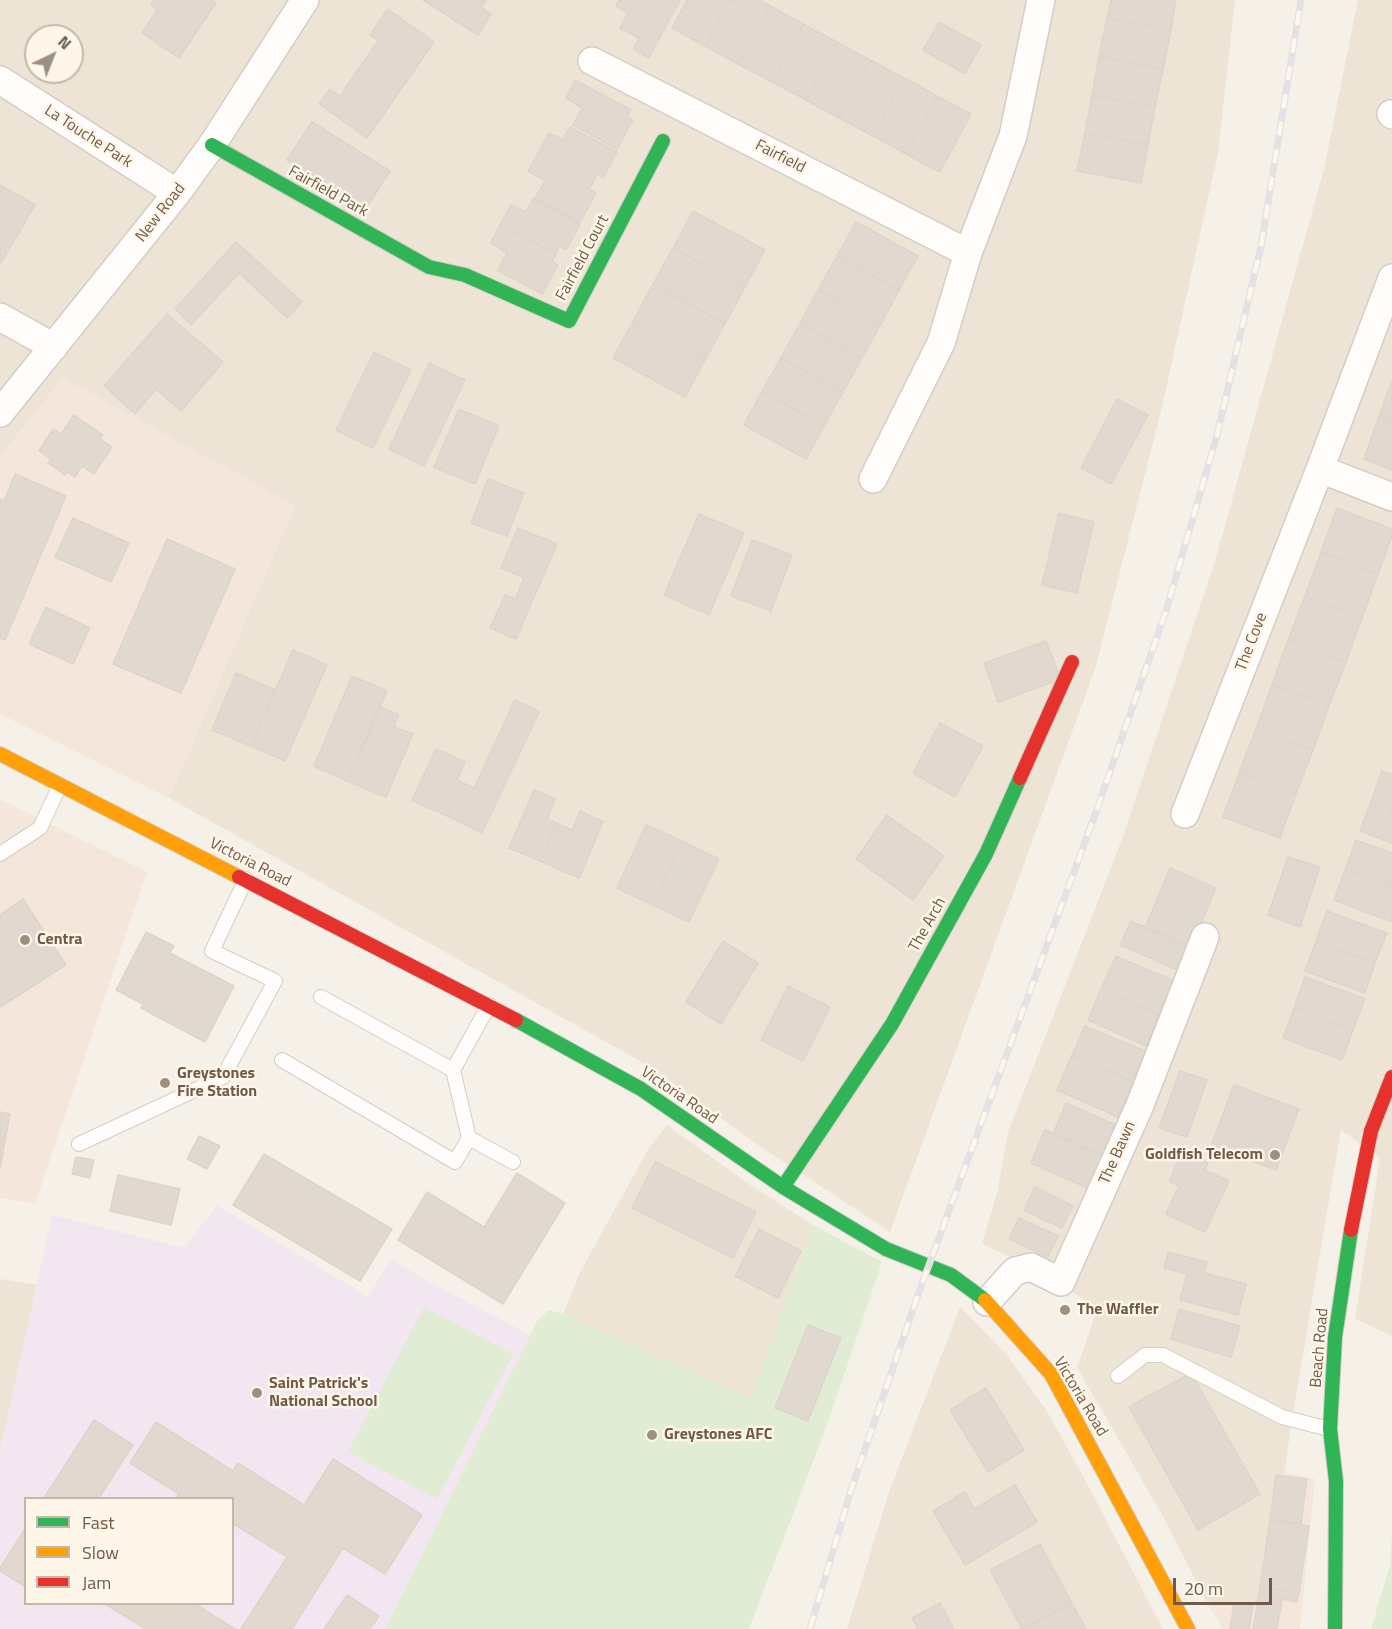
<!DOCTYPE html>
<style>
body{margin:0}
#map{position:relative;width:1392px;height:1629px;overflow:hidden;background:#f5f1e8;font-family:"Titillium Web",sans-serif}
canvas{display:block}
.legend{position:absolute;left:24px;top:1497px;width:210px;height:108px;box-sizing:border-box;background:#fef6e8;border:2px solid #c6b8a9;margin:0;padding:8px 10px;list-style:none;font-size:18px;color:#715a4a}
.legend li{display:flex;align-items:center;gap:12px;height:30px}
.legend b{width:30px;border:2px solid #c6b8a9}
.north{position:absolute;left:24px;top:24px;width:60px;height:60px;box-sizing:border-box;background:#fef6e8;border:2px solid #c6b8a9;border-radius:50%;rotate:43deg;font-size:16px;font-weight:700;line-height:24px;text-align:center;color:#715a4a}
.north::after{content:'';display:block;margin:auto;width:21px;height:27px;background:#9f8f81;clip-path:polygon(50% 0,100% 100%,50% 72%,0 100%)}
.scale{position:absolute;left:1173px;top:1578px;width:99px;height:27px;box-sizing:border-box;border:3px solid #715a4a;border-top:0;padding-left:8px;font-size:18px;line-height:21px;white-space:nowrap;color:#715a4a;-webkit-text-stroke:4px #fef6e8;paint-order:stroke}
</style>
<div id="map">
<canvas width="1392" height="1629"></canvas>
<ul class="legend">
<li><b style="height:8px;background:#30b455"></b>Fast</li>
<li><b style="height:8px;background:#ff9f0a"></b>Slow</li>
<li><b style="height:8px;background:#e5322d"></b>Jam</li>
</ul>
<div class="north">N</div>
<div class="scale">20 m</div>
</div>
<script>
const context = document.querySelector('canvas').getContext('2d');
context.lineJoin = 'round';
function paint(path, color) {
  context.fillStyle = color;
  context.fill(path, 'evenodd');
}
function shape(rows) {
  const path = new Path2D();
  for (const r of rows) {
    path.moveTo(r[0], r[1]);
    for (let i = 2; i < r.length; i += 2) path.lineTo(r[i], r[i + 1]);
  }
  return path;
}
function trace(path, color, width, dash) {
  context.strokeStyle = color;
  context.lineWidth = width;
  context.lineCap = dash ? 'butt' : 'round';
  context.setLineDash(dash || []);
  context.stroke(path);
}
function label(font, color, halo, rows, align = 'center') {
  context.font = font + ' "Titillium Web",sans-serif';
  context.lineWidth = 5;
  context.setLineDash([]);
  context.textBaseline = 'middle';
  context.strokeStyle = halo;
  context.fillStyle = color;
  for (const [text, x, y, turn = 0] of rows) {
    context.save();
    context.translate(x, y);
    context.rotate((+turn || 0) * Math.PI / 180);
    context.textAlign = isNaN(turn) ? turn : align;
    if (halo) context.strokeText(text, 0, 0);
    context.fillText(text, 0, 0);
    context.restore();
  }
}
paint(shape([
 [0,0,1235,0,1218,153,1160,416,1095,669,890,1232,758,1145,649,1066,169,798,295,505,0,455],
 [36,36,72,36,72,72,36,72],
 [1358,0,1392,0,1392,1336,1355,1319,1380,1158,1341,1130,1294,1407,1264,1606,1206,1601,1166,1522,1077,1367,1098,1308,1032,1267,982,1244,997,1193,1008,1132,1122,839,1216,558,1324,169],
 [667,1125,752,1186,813,1225,751,1398,563,1314,580,1272,649,1148],
 [0,1279,38,1285,0,1451],
 [960,1307,1007,1355,1048,1413,1083,1476,1163,1629,847,1629,889,1492]
]), '#eee4d5');
paint(shape([
 [63,378,295,505,169,798,0,714,0,455],
 [0,799,147,872,35,1204,0,1198],
 [1284,1472,1315,1479,1300,1629,1223,1629,1206,1601,1264,1606]
]), '#f5e6db');
paint(shape([
 [217,1205,368,1297,391,1259,424,1279,530,1335,385,1629,0,1629,0,1451,52,1215,184,1248],
 [26,1498,232,1498,232,1604,26,1604]
]), '#f2e7f0');
paint(shape([
 [813,1225,882,1262,830,1417,749,1629,385,1629,530,1335,537,1321,549,1310,563,1314,751,1398],
 [424,1307,513,1354,437,1499,348,1452],
 [1392,1532,1392,1629,1371,1629,1390,1565]
]), '#e0ecd3');
const building = shape([
 [154,0,211,0,216,3,179,58,142,33,157,10,151,5,154,0],
 [423,0,486,0,481,7,491,14,478,35,423,0],
 [619,0,680,0,649,58,633,49,639,38,620,28,628,13,616,6,619,0],
 [687,0,730,0,705,46,672,28,687,0],
 [730,0,759,0,770,6,738,64,705,46,730,0],
 [1111,0,1176,0,1171,30,1107,18,1111,0],
 [770,6,803,24,772,82,738,64,770,6],
 [388,9,434,42,367,138,319,104,330,89,340,96,378,41,370,35,388,9],
 [1107,18,1171,30,1163,69,1099,56,1107,18],
 [939,22,981,45,965,74,923,50,939,22],
 [803,24,837,42,806,100,772,82,803,24],
 [837,42,870,60,839,118,806,100,837,42],
 [1099,56,1163,69,1155,107,1092,95,1099,56],
 [870,60,904,78,873,136,839,118,870,60],
 [904,78,937,96,906,154,873,136,904,78],
 [575,80,631,110,627,116,633,120,617,149,573,125,582,108,566,98,575,80],
 [1092,95,1155,107,1148,145,1085,133,1092,95],
 [937,96,971,114,940,172,906,154,937,96],
 [312,122,390,171,365,210,287,160,312,122],
 [570,127,617,152,603,178,597,174,593,183,538,153,549,133,563,140,570,127],
 [1085,133,1148,145,1141,183,1077,171,1085,133],
 [538,153,593,183,589,189,596,193,580,222,535,198,545,181,528,171,538,153],
 [0,185,35,205,1,263,0,263,0,185],
 [533,199,580,224,566,250,560,246,556,254,500,225,511,205,526,212,533,199],
 [693,211,765,250,745,287,673,248,693,211],
 [856,222,918,256,899,290,837,256,856,222],
 [500,225,556,254,552,261,558,265,542,294,498,270,507,253,491,243,500,225],
 [236,242,302,302,287,318,239,273,191,325,175,309,236,242],
 [673,248,745,287,725,324,653,284,673,248],
 [837,256,899,290,881,324,818,290,837,256],
 [653,284,725,324,705,360,633,321,653,284],
 [818,290,881,324,862,358,800,323,818,290],
 [167,314,223,362,181,411,156,389,135,414,104,386,167,314],
 [633,321,705,360,685,397,613,358,633,321],
 [800,323,862,358,843,392,781,358,800,323],
 [374,352,411,370,373,448,336,430,374,352],
 [781,358,843,392,824,426,762,391,781,358],
 [429,363,465,380,424,466,389,449,429,363],
 [1392,381,1392,420,1379,416,1392,381],
 [762,391,824,426,806,459,744,425,762,391],
 [1117,399,1148,415,1111,484,1081,468,1117,399],
 [459,409,499,426,475,484,434,467,459,409],
 [74,415,103,435,100,439,112,447,94,474,82,466,75,477,67,472,65,475,48,463,51,459,39,451,53,429,61,434,74,415],
 [1379,416,1392,420,1392,470,1364,459,1379,416],
 [15,474,66,496,5,640,0,638,0,499,4,501,15,474],
 [488,479,524,493,507,536,471,523,488,479],
 [1337,508,1392,529,1392,536,1378,574,1321,552,1337,508],
 [1059,513,1094,522,1077,593,1042,585,1059,513],
 [699,514,744,533,709,615,664,595,699,514],
 [73,518,129,543,111,582,55,557,73,518],
 [518,528,557,544,516,639,490,628,505,595,515,599,524,578,501,568,518,528],
 [167,539,235,569,181,693,113,664,167,539],
 [752,540,792,555,771,611,731,596,752,540],
 [1321,552,1378,574,1362,618,1305,596,1321,552],
 [1305,596,1362,618,1346,662,1288,640,1305,596],
 [46,607,90,628,73,664,29,644,46,607],
 [1288,640,1346,662,1329,706,1272,685,1288,640],
 [1046,641,1061,679,998,702,984,663,1046,641],
 [293,650,327,665,285,761,251,746,293,650],
 [236,673,275,690,251,746,212,730,236,673],
 [352,676,387,691,347,781,314,766,352,676],
 [1272,685,1329,706,1313,750,1256,729,1272,685],
 [515,700,539,712,482,833,447,816,463,783,474,788,515,700],
 [381,707,399,715,394,727,413,734,386,797,347,781,381,707],
 [940,723,983,746,955,797,913,773,940,723],
 [1256,729,1313,750,1296,794,1239,773,1256,729],
 [436,749,465,762,457,780,463,783,447,816,412,800,436,749],
 [1382,771,1392,775,1392,809,1371,802,1382,771],
 [1239,773,1296,794,1280,838,1223,817,1239,773],
 [534,790,555,799,547,819,556,823,540,861,509,848,534,790],
 [1371,802,1392,809,1392,843,1360,831,1371,802],
 [580,811,603,822,579,878,540,861,556,823,572,830,580,811],
 [887,815,944,856,913,900,856,859,887,815],
 [646,825,682,841,653,905,617,888,646,825],
 [1356,840,1392,853,1392,887,1345,870,1356,840],
 [682,841,719,859,689,922,653,905,682,841],
 [1288,857,1320,867,1300,927,1268,915,1288,857],
 [1170,868,1216,888,1191,947,1145,928,1170,868],
 [1345,870,1392,887,1392,922,1334,900,1345,870],
 [23,899,66,965,0,1007,0,915,23,899],
 [1327,911,1387,933,1375,963,1316,941,1327,911],
 [1131,921,1191,947,1180,971,1120,945,1131,921],
 [146,932,174,946,170,953,234,986,205,1042,141,1008,143,1004,116,990,146,932],
 [723,941,758,963,721,1024,686,1002,723,941],
 [1316,941,1375,963,1365,993,1305,971,1316,941],
 [1116,956,1174,981,1159,1015,1101,989,1116,956],
 [1305,977,1365,999,1353,1030,1294,1008,1305,977],
 [788,986,830,1007,803,1061,761,1040,788,986],
 [1101,989,1159,1015,1146,1046,1088,1020,1101,989],
 [1294,1008,1353,1030,1342,1060,1283,1038,1294,1008],
 [1085,1026,1147,1052,1134,1082,1072,1055,1085,1026],
 [1072,1055,1134,1082,1118,1117,1057,1090,1072,1055],
 [1180,1071,1207,1080,1187,1137,1159,1128,1180,1071],
 [1234,1085,1299,1109,1276,1170,1211,1146,1234,1085],
 [1066,1103,1120,1127,1106,1157,1053,1134,1066,1103],
 [0,1112,10,1114,0,1168,0,1112],
 [1045,1130,1106,1157,1092,1190,1031,1163,1045,1130],
 [199,1136,220,1146,207,1169,187,1159,199,1136],
 [1182,1151,1208,1163,1205,1170,1229,1181,1205,1232,1166,1214,1179,1186,1169,1181,1182,1151],
 [264,1154,392,1229,360,1281,233,1205,264,1154],
 [76,1157,94,1160,90,1178,72,1174,76,1157],
 [655,1162,756,1212,733,1258,632,1208,655,1162],
 [517,1173,565,1203,503,1304,398,1240,427,1192,484,1227,517,1173],
 [118,1175,180,1189,171,1225,110,1211,118,1175],
 [1035,1187,1073,1206,1062,1228,1024,1210,1035,1187],
 [1019,1218,1058,1236,1048,1257,1009,1239,1019,1218],
 [759,1229,801,1251,778,1298,735,1276,759,1229],
 [1168,1252,1207,1262,1204,1273,1246,1284,1238,1315,1180,1300,1187,1274,1164,1268,1168,1252],
 [1179,1309,1240,1326,1231,1357,1171,1339,1179,1309],
 [808,1325,841,1338,808,1421,775,1408,808,1325],
 [1191,1373,1260,1494,1198,1530,1129,1407,1191,1373],
 [986,1388,1024,1450,988,1472,950,1410,986,1388],
 [94,1420,133,1445,99,1498,44,1498,94,1420],
 [156,1422,233,1471,238,1463,304,1505,333,1459,422,1515,385,1574,343,1548,292,1629,241,1629,287,1557,232,1523,232,1498,176,1498,179,1494,130,1463,156,1422],
 [1276,1475,1307,1479,1301,1524,1270,1520,1276,1475],
 [1015,1485,1037,1522,965,1565,933,1511,965,1492,974,1509,1015,1485],
 [1270,1520,1309,1526,1299,1593,1260,1587,1270,1520],
 [26,1527,26,1587,0,1571,0,1568,26,1527],
 [1040,1544,1072,1603,1022,1629,990,1570,1040,1544],
 [1260,1587,1299,1593,1297,1602,1282,1599,1277,1629,1253,1629,1260,1587],
 [347,1595,379,1616,370,1629,324,1629,347,1595],
 [940,1603,954,1629,918,1629,912,1618,940,1603],
 [1072,1603,1086,1629,1023,1629,1072,1603],
 [1234,1603,1253,1606,1249,1629,1230,1629,1234,1603],
 [105,1604,195,1604,235,1629,146,1629,105,1604]
]);
paint(building, '#e1d9d0');
trace(building, '#ded4ca', 1.5);
const lane = shape([
 [0,854,40,828,60,785],
 [282,1060,455,1162,469,1138,453,1070,321,997],
 [453,1070,489,1005],
 [469,1138,513,1162],
 [79,1144,223,1077,275,981,212,951,246,879],
 [1118,1376,1145,1355,1163,1355,1282,1417,1329,1429]
]);
const street = shape([
 [592,61,968,253],
 [0,80,177,193],
 [1391,114,1392,115],
 [0,317,54,347],
 [0,413,177,193,212,145,305,0],
 [1320,469,1392,278],
 [873,479,941,343,968,253,1013,136,1041,0],
 [1185,814,1320,469,1392,497],
 [987,1302,1015,1271,1031,1267,1061,1282,1140,1105,1205,937]
]);
const fast = shape([
 [212,145,429,267,465,275,569,321,663,141],
 [516,1020,641,1089,783,1187,886,1249,951,1275,985,1300],
 [783,1187,892,1024,986,854,1020,778],
 [1335,1629,1336,1481,1330,1429,1335,1337,1351,1230]
]);
const slow = shape([
 [0,754,239,877],
 [985,1300,1051,1374,1188,1629]
]);
const jam = shape([
 [1020,778,1072,662],
 [239,877,516,1020],
 [1351,1230,1371,1131,1392,1077]
]);
trace(lane, '#d4cdc6', 16);
trace(street, '#d4cdc6', 30);
trace(fast, '#d4cdc4', 16);
trace(slow, '#d4cdc4', 16);
trace(jam, '#d4cdc4', 16);
trace(lane, '#fefdfc', 14);
trace(street, '#fefdfc', 27);
trace(fast, '#30b455', 14);
trace(slow, '#ff9f0a', 14);
trace(jam, '#e5322d', 14);
const rail = shape([
 [810,1629,851,1490,919,1292,1096,812,1166,611,1217,435,1261,246,1301,0]
]);
trace(rail, '#e4e1e4', 7);
trace(rail, '#fef6e8', 4.5, [14]);
for (const [x, y, r, color] of [
 [25,940,6,"#9f8f81"],
 [165,1083,6,"#9f8f81"],
 [1275,1155,6,"#9f8f81"],
 [1065,1310,6,"#9f8f81"],
 [257,1393,6,"#9f8f81"],
 [652,1435,6,"#9f8f81"]
]) {
  const dot = new Path2D();
  dot.arc(x, y, r, 0, 2 * Math.PI);
  context.fillStyle = color;
  context.fill(dot);
  trace(dot, '#fef6e8', 2);
}
label('16px', '#715a4a', '#fef6e8', [
 ["La Touche Park",88,137,33],
 ["Fairfield",780,157,27],
 ["Fairfield Park",328,192,29],
 ["New Road",161,213,-52],
 ["Fairfield Court",583,258,-62],
 ["The Cove",1252,642,-69],
 ["Victoria Road",250,863,27],
 ["The Arch",928,925,-61],
 ["Victoria Road",679,1096,34],
 ["The Bawn",1118,1153,-66],
 ["Beach Road",1320,1348,-85],
 ["Victoria Road",1080,1397,59]
]);
label('bold 16px', '#715a4a', '#fef6e8', [
 ["Centra",37,940],
 ["Greystones",177,1074],
 ["Fire Station",177,1092],
 ["Goldfish Telecom",1263,1155,"right"],
 ["The Waffler",1077,1310],
 ["Saint Patrick's",269,1384],
 ["National School",269,1402],
 ["Greystones AFC",664,1435]
], 'left');
</script>
